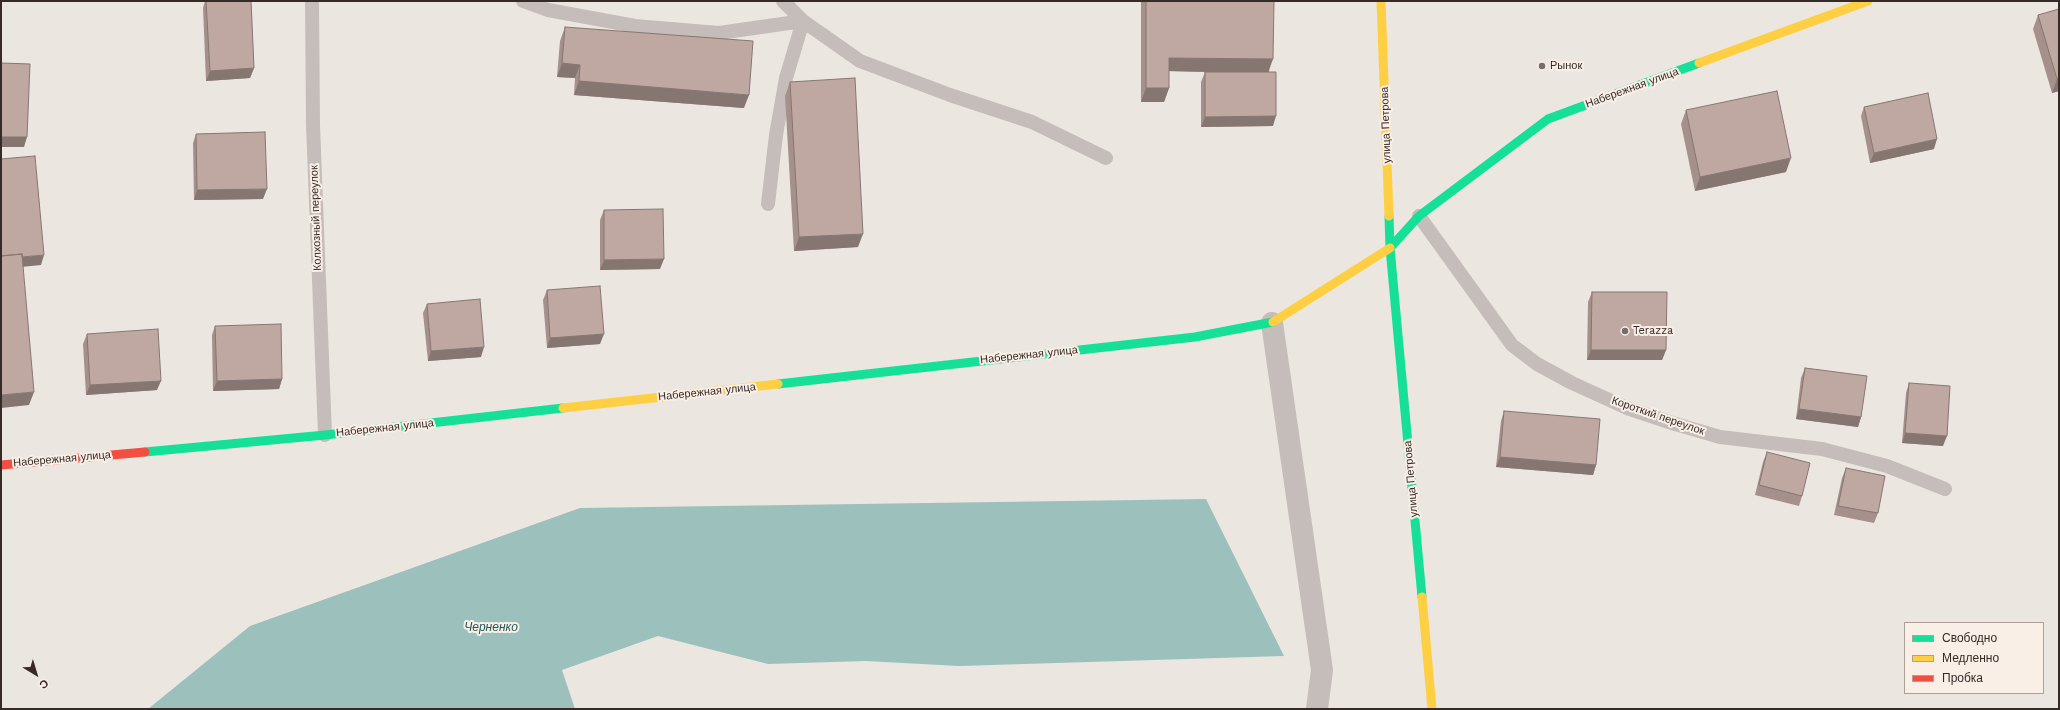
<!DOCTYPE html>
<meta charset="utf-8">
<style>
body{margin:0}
#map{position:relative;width:2060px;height:710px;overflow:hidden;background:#ece6e0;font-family:"Work Sans",sans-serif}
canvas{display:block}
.frame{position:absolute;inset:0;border:2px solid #362a27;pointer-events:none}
.legend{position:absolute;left:1904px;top:622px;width:140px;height:72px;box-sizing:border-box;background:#f9efe7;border:1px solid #aba09a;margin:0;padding:5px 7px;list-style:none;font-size:12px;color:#362a27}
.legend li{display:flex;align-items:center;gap:8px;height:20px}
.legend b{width:20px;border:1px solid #aba09a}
.north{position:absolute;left:16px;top:654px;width:40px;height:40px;-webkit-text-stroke:3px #f9efe7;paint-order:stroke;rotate:142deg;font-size:11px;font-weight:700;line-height:16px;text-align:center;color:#362a27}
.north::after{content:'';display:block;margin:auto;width:14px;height:18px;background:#362a27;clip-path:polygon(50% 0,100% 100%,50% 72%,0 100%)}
</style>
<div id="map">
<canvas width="2060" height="710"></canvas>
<div class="frame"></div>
<ul class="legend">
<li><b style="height:5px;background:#16e098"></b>Свободно</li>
<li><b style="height:5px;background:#ffcf43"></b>Медленно</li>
<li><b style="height:5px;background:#f24e42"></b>Пробка</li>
</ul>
<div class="north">С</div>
</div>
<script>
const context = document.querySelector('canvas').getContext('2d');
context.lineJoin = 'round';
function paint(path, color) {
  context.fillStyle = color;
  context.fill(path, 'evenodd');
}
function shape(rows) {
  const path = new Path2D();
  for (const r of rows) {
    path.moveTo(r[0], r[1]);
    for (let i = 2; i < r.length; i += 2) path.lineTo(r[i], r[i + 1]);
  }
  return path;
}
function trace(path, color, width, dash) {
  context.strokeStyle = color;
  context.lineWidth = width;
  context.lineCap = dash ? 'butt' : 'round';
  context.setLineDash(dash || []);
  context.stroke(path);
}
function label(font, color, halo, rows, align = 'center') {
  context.font = font + ' "Work Sans",sans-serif';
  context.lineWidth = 4;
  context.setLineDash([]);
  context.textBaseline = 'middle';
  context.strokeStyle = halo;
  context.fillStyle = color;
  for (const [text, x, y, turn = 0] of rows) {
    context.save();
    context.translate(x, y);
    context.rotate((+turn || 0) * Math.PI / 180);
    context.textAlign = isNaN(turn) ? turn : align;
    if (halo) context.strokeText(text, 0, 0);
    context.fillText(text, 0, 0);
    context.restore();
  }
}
paint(shape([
 [1206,499,1284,656,959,666,866,661,768,664,658,636,562,670,575,709,148,709,250,626,580,508]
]), '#9cc0bc');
trace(shape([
 [312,1,313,125,325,435],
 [523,1,548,10,635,26,719,33,803,21,786,78,776,135,768,204],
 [783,1,803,21,860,61,950,95,1032,122,1106,158],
 [1419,216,1512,345,1537,364,1572,383,1627,408,1672,423,1720,437,1822,449,1887,466,1945,489]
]), '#c5bdb9', 14);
trace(shape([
 [1272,323,1322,670,1317,709]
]), '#c5bdb9', 22);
trace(shape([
 [1389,216,1390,248,1422,597],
 [1390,248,1419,216,1548,119,1699,63],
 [778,384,1195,337,1273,322],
 [145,452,325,435,563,408]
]), '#16e098', 9);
trace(shape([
 [1381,1,1389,216],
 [1699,63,1868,1],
 [1273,322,1390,248],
 [563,408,778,384],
 [1422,597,1432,709]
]), '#ffcf43', 9);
trace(shape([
 [1,465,145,452]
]), '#f24e42', 9);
paint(shape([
 [205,1,251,1,254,68,250,78,206,81,203,8],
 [1141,1,1274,1,1269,72,1273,126,1201,127,1201,82,1205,72,1206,72,1169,71,1169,88,1164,102,1141,102],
 [2059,9,2059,91,2052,93,2033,29,2038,15],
 [565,27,744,108,574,95,575,78,557,77,560,41],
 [790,82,858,247,794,251,785,96],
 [1864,107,1934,149,1870,163,1861,116],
 [1686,110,1786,172,1695,191,1681,124],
 [196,134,263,199,194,200,193,143],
 [604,210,660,269,600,270,600,220],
 [547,290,600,344,547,348,543,300],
 [1592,292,1666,350,1662,360,1587,360,1588,302],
 [427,304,481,357,428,361,423,313],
 [215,326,282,379,279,389,213,391,212,335],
 [87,334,157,390,86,395,83,344],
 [1805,368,1861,417,1858,427,1796,419,1801,378],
 [1909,383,1943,446,1902,443,1906,393],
 [1504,411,1596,465,1593,475,1496,467,1501,421],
 [1767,452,1802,496,1799,506,1755,495,1763,462],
 [1846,468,1878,513,1874,523,1834,515,1842,478]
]), '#a5908b');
paint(shape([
 [1169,58,1273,59,1268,73,1164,71],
 [562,63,580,65,575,78,557,77],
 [254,68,250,78,206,81,210,71],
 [2059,78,2059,91,2052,93,2057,79],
 [579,81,749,95,744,108,574,95],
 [1146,88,1169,88,1164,102,1141,102],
 [1276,116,1273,126,1201,127,1205,117],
 [1,137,27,137,24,147,1,147],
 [1937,139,1934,149,1870,163,1874,153],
 [1791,158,1786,172,1695,191,1700,177],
 [267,189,263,199,194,200,197,190],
 [863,234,858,247,794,251,799,237],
 [44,255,41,265,1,269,1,259],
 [664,259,660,269,600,270,604,260],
 [604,334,600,344,547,348,550,338],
 [484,347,481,357,428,361,431,351],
 [1591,350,1666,350,1662,360,1587,360],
 [282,379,279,389,213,391,217,381],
 [161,381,157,390,86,395,90,385],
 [34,392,29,405,1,408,1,395],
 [1799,409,1861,417,1858,427,1796,419],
 [1905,433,1947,436,1943,446,1902,443],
 [1500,457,1596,465,1593,475,1496,467]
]), '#867671');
const building = shape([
 [206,1,251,1,254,68,210,71,206,1],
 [1146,1,1274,1,1273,59,1169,58,1169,88,1146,88,1146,1],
 [2059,9,2059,78,2057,79,2038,15,2059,9],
 [565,27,753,41,749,95,579,81,580,65,562,63,565,27],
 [1,63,30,64,27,137,1,137,1,63],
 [1205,72,1276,72,1276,116,1205,117,1205,72],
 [855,78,863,234,799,237,790,82,855,78],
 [1777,91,1791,158,1700,177,1686,110,1777,91],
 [1928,93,1937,139,1874,153,1864,107,1928,93],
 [265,132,267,189,197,190,196,134,265,132],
 [35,156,44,255,22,257,22,254,1,256,1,159,35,156],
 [663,209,664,259,604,260,604,210,663,209],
 [22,254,34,392,1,395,1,256,22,254],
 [600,286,604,334,550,338,547,290,600,286],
 [1592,292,1667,292,1666,350,1591,350,1592,292],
 [480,299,484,347,431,351,427,304,480,299],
 [281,324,282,379,217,381,215,326,281,324],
 [158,329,161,381,90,385,87,334,158,329],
 [1805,368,1867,376,1861,417,1799,409,1805,368],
 [1909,383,1950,386,1947,436,1905,433,1909,383],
 [1504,411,1600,419,1596,465,1500,457,1504,411],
 [1767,452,1810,463,1802,496,1759,485,1767,452],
 [1846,468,1885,476,1878,513,1838,506,1846,468]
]);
paint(building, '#c0a8a2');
trace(building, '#867671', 1);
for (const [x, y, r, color] of [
 [1542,66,4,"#766c68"],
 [1625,331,4,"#766c68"]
]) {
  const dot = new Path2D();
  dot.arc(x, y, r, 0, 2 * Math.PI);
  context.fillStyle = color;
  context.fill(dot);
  trace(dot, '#f9efe7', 1.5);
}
label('11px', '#362a27', '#f9efe7', [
 ["Рынок",1550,66],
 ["Terazza",1633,331]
], 'left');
label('11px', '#362a27', '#f9efe7', [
 ["Набережная улица",1632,88,-20],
 ["улица Петрова",1386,125,-92],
 ["Колхозный переулок",316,218,-92],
 ["Набережная улица",1029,355,-6],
 ["Набережная улица",707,392,-6],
 ["Короткий переулок",1658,416,19],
 ["Набережная улица",385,428,-6],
 ["Набережная улица",62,459,-5],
 ["улица Петрова",1411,479,-95]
]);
label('italic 12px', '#1d5856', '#f9efe7', [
 ["Черненко",491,627]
]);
</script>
